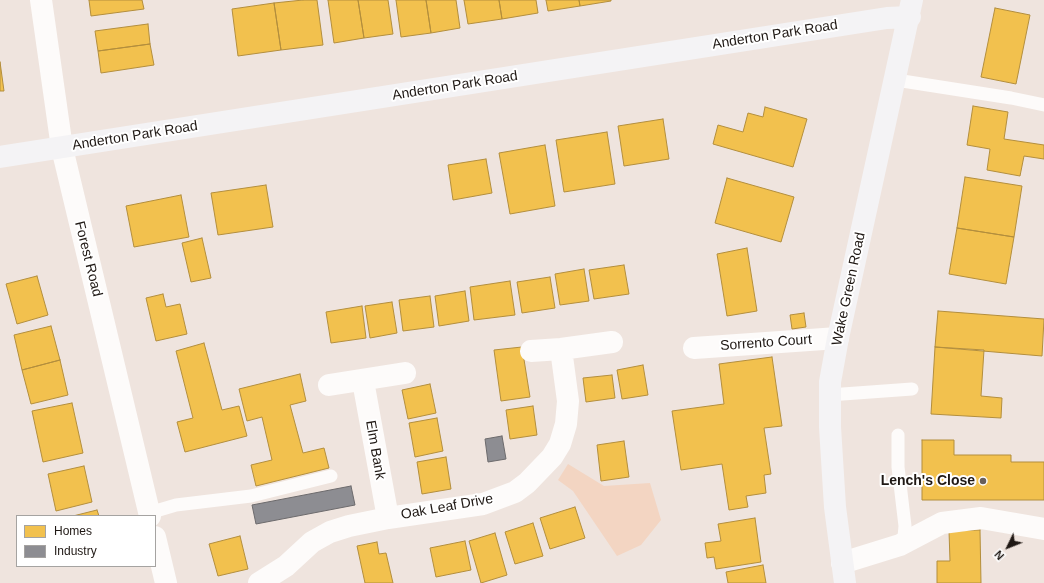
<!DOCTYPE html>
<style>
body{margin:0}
#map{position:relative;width:1044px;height:583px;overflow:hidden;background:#efe4de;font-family:Arial,sans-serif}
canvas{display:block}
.legend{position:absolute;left:16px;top:515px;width:140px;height:52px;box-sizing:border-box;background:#fff;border:1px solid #a5a3a1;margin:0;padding:5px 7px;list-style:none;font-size:12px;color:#1f1814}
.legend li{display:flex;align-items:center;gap:8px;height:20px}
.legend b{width:20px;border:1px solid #a5a3a1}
.north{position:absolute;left:988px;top:527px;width:40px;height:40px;-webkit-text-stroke:3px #fff;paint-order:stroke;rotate:227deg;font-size:11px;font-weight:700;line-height:16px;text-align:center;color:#1f1814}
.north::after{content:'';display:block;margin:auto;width:14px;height:18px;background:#1f1814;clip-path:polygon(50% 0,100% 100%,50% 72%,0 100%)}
</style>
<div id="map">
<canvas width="1044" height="583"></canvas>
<ul class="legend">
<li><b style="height:11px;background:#f2c14e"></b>Homes</li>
<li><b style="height:11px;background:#8d8d92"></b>Industry</li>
</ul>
<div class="north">N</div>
</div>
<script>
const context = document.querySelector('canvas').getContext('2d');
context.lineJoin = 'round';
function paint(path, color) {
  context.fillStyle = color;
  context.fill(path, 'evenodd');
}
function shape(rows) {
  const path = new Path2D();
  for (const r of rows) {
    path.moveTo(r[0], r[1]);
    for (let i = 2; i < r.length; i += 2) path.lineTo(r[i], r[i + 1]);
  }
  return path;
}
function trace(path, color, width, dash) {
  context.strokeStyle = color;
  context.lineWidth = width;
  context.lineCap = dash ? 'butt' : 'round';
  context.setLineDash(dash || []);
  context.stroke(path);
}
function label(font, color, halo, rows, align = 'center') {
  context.font = font + ' Arial,sans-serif';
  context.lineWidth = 4;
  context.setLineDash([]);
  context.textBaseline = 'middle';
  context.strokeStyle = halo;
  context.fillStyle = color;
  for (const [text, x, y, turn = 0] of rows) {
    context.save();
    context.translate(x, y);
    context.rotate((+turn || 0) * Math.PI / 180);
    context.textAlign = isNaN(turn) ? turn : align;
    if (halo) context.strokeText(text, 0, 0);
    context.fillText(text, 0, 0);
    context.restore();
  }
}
paint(shape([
 [568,464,604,486,650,483,661,520,641,545,617,556,573,491,558,480]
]), '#f3d5c2');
const homes = shape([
 [89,0,142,0,144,9,91,16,89,0],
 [303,0,317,0,323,45,281,50,274,3,303,0],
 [328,0,358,0,364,38,334,43,328,0],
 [358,0,388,0,393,34,364,38,358,0],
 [396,0,426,0,431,33,401,37,396,0],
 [426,0,456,0,460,28,431,33,426,0],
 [464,0,499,0,502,19,468,24,464,0],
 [499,0,536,0,538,13,502,19,499,0],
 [546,0,579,0,580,6,548,11,546,0],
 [579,0,611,0,611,1,580,6,579,0],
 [274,3,281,50,238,56,232,9,274,3],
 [995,8,1030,15,1016,84,981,77,995,8],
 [148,24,150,44,98,51,95,31,148,24],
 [150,44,154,65,101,73,98,51,150,44],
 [0,62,4,91,0,91,0,62],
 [973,106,1008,112,1004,139,1044,145,1044,159,1024,156,1020,176,987,170,990,149,967,145,973,106],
 [765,107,807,119,793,167,713,144,718,125,743,132,748,113,763,117,765,107],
 [663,119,669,159,624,166,618,126,663,119],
 [607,132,615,184,564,192,556,140,607,132],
 [545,145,555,206,510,214,499,153,545,145],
 [486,159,492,193,453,200,448,165,486,159],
 [965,177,1022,186,1014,237,957,228,965,177],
 [727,178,794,197,781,242,715,223,727,178],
 [266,185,273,227,218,235,211,193,266,185],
 [181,195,189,237,134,247,126,206,181,195],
 [957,228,1014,237,1006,284,949,274,957,228],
 [202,238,211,278,191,282,182,243,202,238],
 [747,248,757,311,727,316,717,254,747,248],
 [624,265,629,294,594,299,589,270,624,265],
 [584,269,589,301,560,305,555,274,584,269],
 [37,276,48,315,17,324,6,284,37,276],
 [550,277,555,308,522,313,517,282,550,277],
 [510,281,515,315,474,320,470,287,510,281],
 [465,291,469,321,439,326,435,296,465,291],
 [163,294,166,307,180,304,187,334,156,341,146,298,163,294],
 [430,296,434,327,403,331,399,300,430,296],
 [392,302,397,333,370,338,365,306,392,302],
 [362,306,366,338,331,343,326,312,362,306],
 [938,311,1044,319,1042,356,935,347,938,311],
 [804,313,806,327,792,329,790,315,804,313],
 [51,326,60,360,22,370,14,335,51,326],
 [204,343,222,410,239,406,247,436,185,452,177,422,193,418,176,351,204,343],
 [522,347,530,397,501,401,494,350,522,347],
 [935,347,984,350,981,396,1002,398,1001,418,931,414,935,347],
 [772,357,782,426,764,428,771,474,764,475,766,493,746,496,748,507,729,510,722,464,681,470,672,411,724,404,719,364,772,357],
 [60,360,68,395,31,404,22,370,60,360],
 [643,365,648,395,622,399,617,370,643,365],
 [300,374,306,401,290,405,303,453,324,448,329,468,256,486,251,465,272,460,262,417,247,421,239,389,300,374],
 [612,375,615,398,586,402,583,378,612,375],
 [430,384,436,413,408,419,402,390,430,384],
 [72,403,83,453,43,462,32,411,72,403],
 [533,406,537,435,510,439,506,410,533,406],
 [437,418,443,451,415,457,409,423,437,418],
 [922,440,954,440,954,455,1011,455,1011,462,1044,462,1044,500,922,500,922,440],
 [624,441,629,477,601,481,597,445,624,441],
 [446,457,451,489,422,494,417,462,446,457],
 [84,466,92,502,56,511,48,474,84,466],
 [575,507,585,538,550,549,540,518,575,507],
 [97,510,99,516,73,516,97,510],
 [755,518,761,562,716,569,714,557,707,558,705,543,721,541,718,524,755,518],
 [533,523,543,556,515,564,505,532,533,523],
 [980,530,981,583,937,583,937,561,950,561,949,531,980,530],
 [495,533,507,575,481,583,469,541,495,533],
 [240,536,248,569,218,576,209,544,240,536],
 [465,541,471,570,436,577,430,548,465,541],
 [377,542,379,554,386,553,393,583,365,583,357,546,377,542],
 [763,565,766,583,728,583,726,572,763,565]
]);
paint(homes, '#f2c14e');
trace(homes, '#b38e3d', 1);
const industry = shape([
 [502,436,506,459,488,462,485,439,502,436],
 [351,486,355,505,256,524,252,505,351,486]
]);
paint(industry, '#8d8d92');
trace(industry, '#6c6a6c', 1);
trace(shape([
 [896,80,1011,98,1044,105],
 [829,395,912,389],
 [898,435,898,467,905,526,904,537,900,545],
 [149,513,176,505,251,496,331,476]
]), '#fdfbfa', 13);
trace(shape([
 [41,0,62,148,150,516],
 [694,348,838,338],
 [531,351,561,349,612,342],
 [363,381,388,518],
 [329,385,405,373],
 [155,537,166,583],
 [842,563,900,545,942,523,981,518,1044,529],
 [259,583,286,566,312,542,330,532,349,526,388,518,483,504,515,492,527,483,552,457,560,444,566,424,568,401,561,349]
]), '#fdfbfa', 22);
trace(shape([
 [0,157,887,18,910,17],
 [845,583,835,507,830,427,830,382,838,338,912,0]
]), '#f4f3f5', 22);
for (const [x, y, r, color] of [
 [983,481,4,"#685f5b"]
]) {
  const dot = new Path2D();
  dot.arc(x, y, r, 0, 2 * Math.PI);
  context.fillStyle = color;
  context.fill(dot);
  trace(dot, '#fff', 1.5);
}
label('14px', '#1f1814', '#fff', [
 ["Anderton Park Road",775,35,-9],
 ["Anderton Park Road",455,86,-9],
 ["Anderton Park Road",135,136,-9],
 ["Forest Road",88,259,76],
 ["Wake Green Road",849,289,-78],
 ["Sorrento Court",766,343,-4],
 ["Elm Bank",375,450,80],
 ["Oak Leaf Drive",447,507,-10]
]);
label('bold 14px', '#1f1814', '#fff', [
 ["Lench's Close",975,481]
], 'right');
</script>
